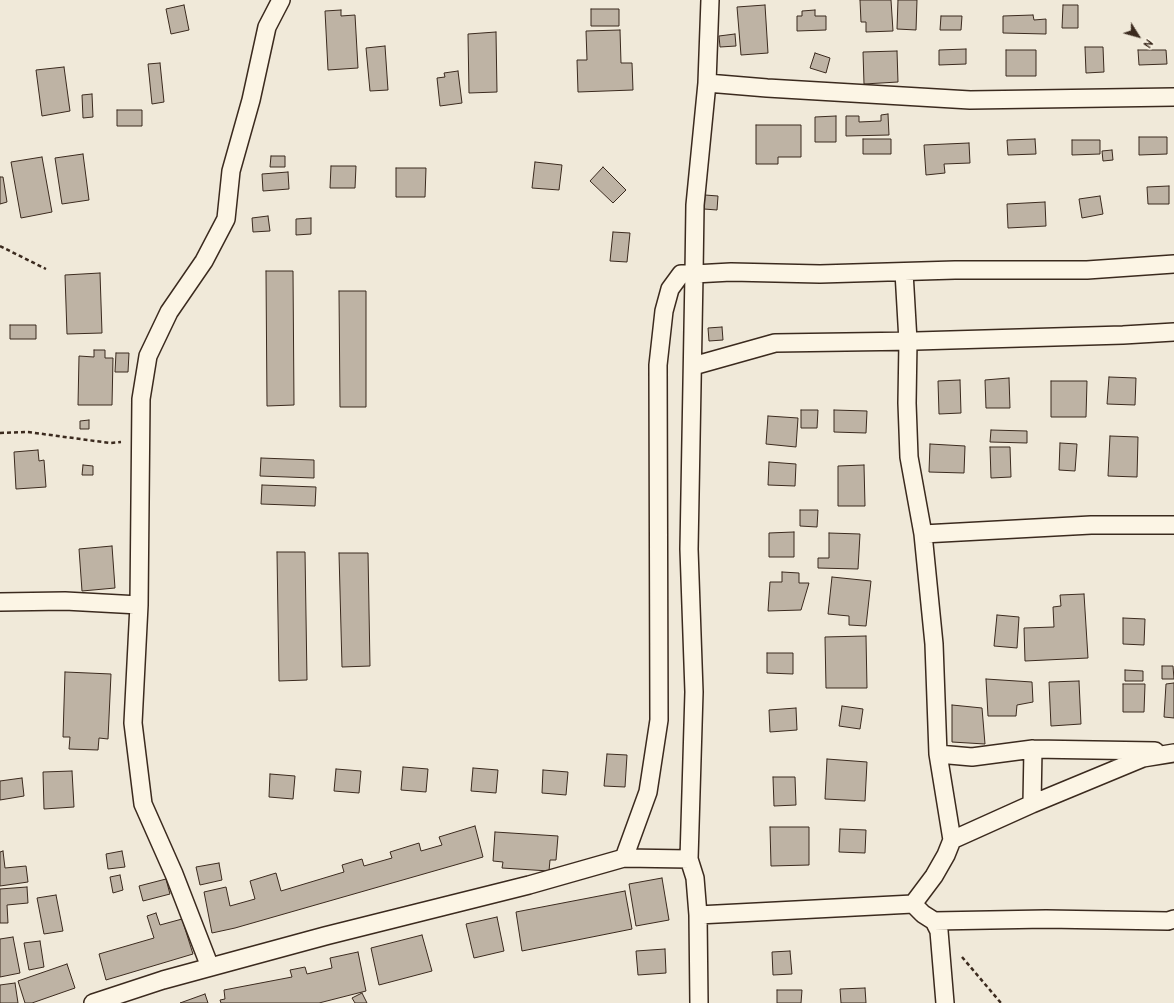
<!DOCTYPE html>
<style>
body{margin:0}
#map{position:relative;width:1174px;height:1003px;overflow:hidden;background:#f0e9d9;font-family:Pangolin,sans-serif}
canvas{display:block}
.north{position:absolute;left:1118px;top:16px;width:40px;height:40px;-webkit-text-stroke:3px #fcf5e5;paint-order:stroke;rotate:127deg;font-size:11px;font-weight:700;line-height:16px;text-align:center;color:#3b2a1e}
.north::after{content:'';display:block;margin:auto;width:14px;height:18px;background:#3b2a1e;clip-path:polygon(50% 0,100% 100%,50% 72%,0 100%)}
</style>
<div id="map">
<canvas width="1174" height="1003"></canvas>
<div class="north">N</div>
</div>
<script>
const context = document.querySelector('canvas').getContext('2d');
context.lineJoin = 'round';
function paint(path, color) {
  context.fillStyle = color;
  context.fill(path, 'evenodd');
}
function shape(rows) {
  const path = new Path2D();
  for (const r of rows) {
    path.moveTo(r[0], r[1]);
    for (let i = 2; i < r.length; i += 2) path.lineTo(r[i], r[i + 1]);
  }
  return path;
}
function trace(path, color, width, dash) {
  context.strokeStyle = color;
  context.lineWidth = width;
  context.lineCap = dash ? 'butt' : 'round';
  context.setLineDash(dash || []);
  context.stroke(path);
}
const building = shape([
 [860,0,891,0,893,31,866,32,866,22,861,22,860,0],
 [898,0,917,0,916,30,897,29,898,0],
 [184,5,189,30,171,34,166,9,184,5],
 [765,5,768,53,741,55,737,7,765,5],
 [1063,5,1078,5,1078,28,1062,28,1063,5],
 [591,9,619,9,619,26,591,26,591,9],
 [341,10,341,16,355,15,358,68,328,70,325,11,341,10],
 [815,10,815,16,826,16,826,30,797,31,797,16,802,16,802,11,815,10],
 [1033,15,1034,20,1046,19,1046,34,1003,33,1003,16,1033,15],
 [941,16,962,16,961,30,940,30,941,16],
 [620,30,621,63,632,63,633,90,578,92,577,60,587,60,586,31,620,30],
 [496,32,497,92,469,93,468,34,496,32],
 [735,34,736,46,720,47,719,36,735,34],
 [385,46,388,90,370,91,366,48,385,46],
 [1085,47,1103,47,1104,72,1086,73,1085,47],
 [966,49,966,64,939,65,939,50,966,49],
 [1006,50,1036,50,1036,76,1006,76,1006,50],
 [1138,50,1166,50,1167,64,1139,65,1138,50],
 [897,51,898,82,864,84,863,52,897,51],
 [815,53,830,58,826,73,810,68,815,53],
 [160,63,164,102,152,104,148,64,160,63],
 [64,67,70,111,42,116,36,70,64,67],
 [458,71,462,103,440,106,437,78,445,77,444,73,458,71],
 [92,94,93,117,83,118,82,95,92,94],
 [117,110,142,110,142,126,117,126,117,110],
 [888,114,889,135,846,136,846,116,859,116,859,122,881,121,881,115,888,114],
 [836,116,836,142,815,142,815,117,836,116],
 [756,125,801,125,801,157,778,157,778,164,756,164,756,125],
 [1139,137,1167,137,1167,154,1139,155,1139,137],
 [863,139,891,139,891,154,863,154,863,139],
 [1035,139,1036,154,1008,155,1007,140,1035,139],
 [1072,140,1100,140,1100,154,1072,155,1072,140],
 [969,143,970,163,944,164,945,173,926,175,924,145,969,143],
 [1112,150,1113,160,1103,161,1102,151,1112,150],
 [83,154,89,200,62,204,55,158,83,154],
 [271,156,285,156,285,167,270,167,271,156],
 [42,157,52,212,21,218,11,162,42,157],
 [535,162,562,165,559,190,532,188,535,162],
 [331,166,356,166,355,188,330,188,331,166],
 [603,167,626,190,613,203,590,181,603,167],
 [396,168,426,168,425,197,396,197,396,168],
 [288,172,289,189,263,191,262,174,288,172],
 [0,177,3,177,7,202,0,204,0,177],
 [1169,186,1169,204,1148,204,1147,187,1169,186],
 [705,195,718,196,717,210,704,209,705,195],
 [1100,196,1103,214,1082,218,1079,199,1100,196],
 [1045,202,1046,226,1008,228,1007,204,1045,202],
 [268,216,270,231,253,232,252,218,268,216],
 [311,218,311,234,296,235,296,219,311,218],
 [613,232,630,233,627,262,610,261,613,232],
 [266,271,293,271,294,405,267,406,266,271],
 [100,273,102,333,67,334,65,275,100,273],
 [339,291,366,291,366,407,340,407,339,291],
 [10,325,36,325,36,339,10,339,10,325],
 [722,327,723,340,709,341,708,328,722,327],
 [94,350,105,350,105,358,113,358,112,405,78,405,79,356,94,357,94,350],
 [116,353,129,353,128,372,115,372,116,353],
 [1109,377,1136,378,1135,405,1107,404,1109,377],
 [1009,378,1010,408,986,408,985,380,1009,378],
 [960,380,961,413,939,414,938,381,960,380],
 [1051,381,1087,381,1086,417,1051,417,1051,381],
 [801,410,818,410,817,428,801,428,801,410],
 [834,410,867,411,866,433,834,432,834,410],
 [768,416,798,418,796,447,766,444,768,416],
 [89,420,89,429,80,429,80,421,89,420],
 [991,430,1027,431,1027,443,990,442,991,430],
 [1110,436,1138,437,1137,477,1108,476,1110,436],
 [1060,443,1077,444,1075,471,1059,470,1060,443],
 [930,444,965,446,964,473,929,472,930,444],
 [990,447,1010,447,1011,477,991,478,990,447],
 [38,450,39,461,44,460,46,487,16,489,14,452,38,450],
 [261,458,314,460,314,478,260,476,261,458],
 [769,462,796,464,795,486,768,485,769,462],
 [83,465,93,466,93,475,82,475,83,465],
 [864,465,865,506,838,506,838,466,864,465],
 [262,485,316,487,315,506,261,504,262,485],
 [800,510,818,510,817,527,800,526,800,510],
 [794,532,794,557,769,557,769,533,794,532],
 [829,533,860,534,858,569,818,568,818,558,829,558,829,533],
 [112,546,115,588,82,591,79,549,112,546],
 [277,552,305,552,307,680,279,681,277,552],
 [339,553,368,553,370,666,342,667,339,553],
 [782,572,799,573,799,583,809,583,801,610,768,611,770,582,782,582,782,572],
 [832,577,871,581,866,626,849,625,849,616,828,614,832,577],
 [1084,594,1088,658,1025,661,1024,628,1054,627,1053,607,1061,606,1060,595,1084,594],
 [997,615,1019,617,1017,648,994,646,997,615],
 [1123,618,1145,619,1144,645,1123,644,1123,618],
 [866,636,867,688,826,688,825,637,866,636],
 [767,653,793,653,793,674,767,673,767,653],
 [1162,666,1173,666,1174,679,1162,679,1162,666],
 [1125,670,1143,671,1143,681,1125,681,1125,670],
 [65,672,111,674,108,739,99,738,98,750,69,749,70,737,63,737,65,672],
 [986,679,1032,682,1033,702,1017,705,1016,716,988,716,986,679],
 [1079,681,1081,724,1051,726,1049,682,1079,681],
 [1174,683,1174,718,1164,717,1166,684,1174,683],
 [1123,684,1145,684,1144,712,1123,712,1123,684],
 [952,705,982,708,985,744,952,742,952,705],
 [842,706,863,709,860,729,839,726,842,706],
 [796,708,797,730,770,732,769,710,796,708],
 [607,754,627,755,625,787,604,786,607,754],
 [827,759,867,762,865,801,825,799,827,759],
 [403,767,428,769,426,792,401,790,403,767],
 [473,768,498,770,496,793,471,791,473,768],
 [336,769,361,771,359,793,334,791,336,769],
 [543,770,568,772,566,795,542,793,543,770],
 [72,771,74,807,44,809,43,772,72,771],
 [270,774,295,776,293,799,269,797,270,774],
 [773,777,795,777,796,805,774,806,773,777],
 [22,778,24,796,0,800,0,781,22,778],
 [475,826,483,857,235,928,212,933,204,892,226,887,230,906,255,899,250,881,276,873,281,891,344,872,342,865,362,859,364,866,392,858,390,852,419,843,421,851,442,845,439,837,475,826],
 [770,827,809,827,809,865,771,866,770,827],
 [840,829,866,830,865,853,839,852,840,829],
 [495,832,558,836,556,860,550,860,549,871,502,868,503,862,493,861,495,832],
 [3,851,5,868,26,866,28,882,0,886,0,852,3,851],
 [122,851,125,867,108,869,106,854,122,851],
 [219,863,222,880,200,885,196,867,219,863],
 [120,875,123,890,113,893,110,877,120,875],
 [662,878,669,920,636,926,629,884,662,878],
 [166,879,170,894,143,901,139,886,166,879],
 [27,887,28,903,7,905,8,923,0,923,0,889,27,887],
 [625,891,632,929,522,951,516,912,625,891],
 [56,895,63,931,44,934,37,898,56,895],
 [156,913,160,925,182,919,193,954,106,980,99,954,154,938,147,916,156,913],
 [497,917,504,951,474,958,466,924,497,917],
 [422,935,432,971,379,985,371,948,422,935],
 [13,937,20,973,0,977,0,939,13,937],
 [40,941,44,967,29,970,24,943,40,941],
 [665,949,666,973,638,975,636,951,665,949],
 [790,951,792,974,773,975,772,952,790,951],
 [358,952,366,991,319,1003,221,1003,220,1000,225,999,224,990,292,977,290,970,305,967,307,974,332,968,330,958,358,952],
 [67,964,75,988,32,1003,25,1003,18,981,67,964],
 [15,983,18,1003,0,1003,0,985,15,983],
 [865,988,866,1003,841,1003,840,989,865,988],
 [777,990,802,990,801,1003,777,1003,777,990],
 [362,993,367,1003,355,1003,352,998,362,993],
 [205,994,208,1003,180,1003,205,994]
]);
paint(building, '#beb3a4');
trace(building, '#3b2a1e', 1);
const minor = shape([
 [707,83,767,88,970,100,1174,97],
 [904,272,908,341,907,403,909,457,923,534,934,644,938,754,952,840,946,855,934,876,913,904,923,914,934,921,939,931,945,1003],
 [693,366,775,343,916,341,1123,335,1174,332],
 [923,534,1091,525,1174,525],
 [0,602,65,601,139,605],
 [938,754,972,757,1033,749,1155,751],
 [1032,804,1033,749],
 [952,840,1032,804,1143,758,1174,753],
 [624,858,648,792,659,720,658,365,664,311,670,289,681,274,694,274,695,205,707,83,710,0],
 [698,915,913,904],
 [934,921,1046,919,1168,921,1174,919],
 [210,967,174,874,143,804,133,723,139,605,141,399,148,356,169,312,204,261,226,219,231,171,251,100,267,27,281,0],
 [93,1003,163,980,325,936,529,885,624,858,689,859],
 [699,1003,698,915,695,878,689,859,694,692,689,549,694,274,731,272,820,274,955,270,1087,270,1174,264]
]);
trace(minor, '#3b2a1e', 20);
trace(shape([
 [0,246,46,269],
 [0,433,28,432,110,443,121,442],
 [962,957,1001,1003]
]), '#3b2a1e', 2.5, [4, 3]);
trace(minor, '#fcf5e5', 17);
</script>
